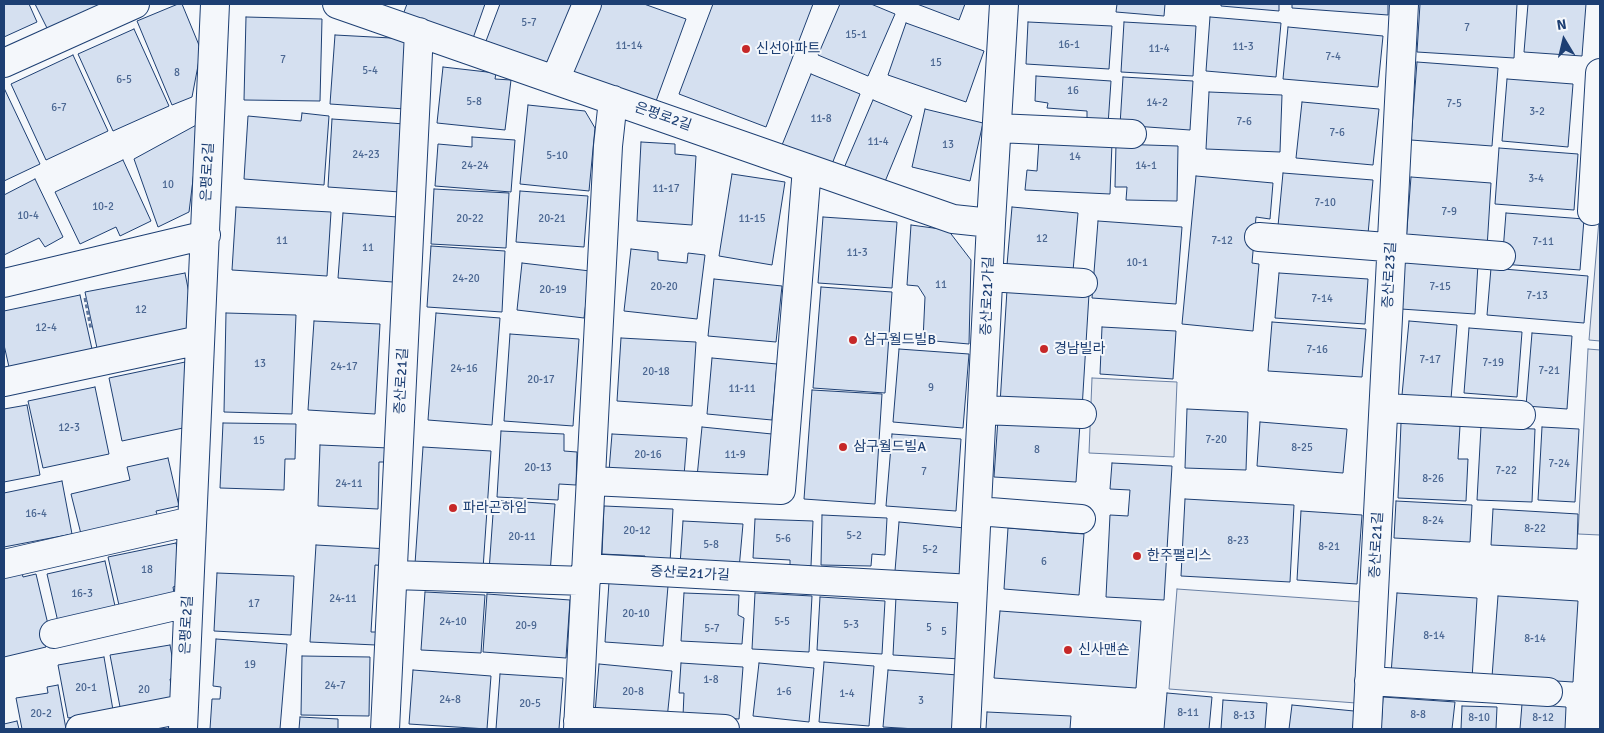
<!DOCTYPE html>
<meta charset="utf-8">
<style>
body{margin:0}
#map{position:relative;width:1604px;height:733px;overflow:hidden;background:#f4f7fb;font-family:Signika,sans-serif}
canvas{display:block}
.frame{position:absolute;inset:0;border:5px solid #1d3f73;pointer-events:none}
.north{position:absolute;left:1539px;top:15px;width:50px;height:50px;-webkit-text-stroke:4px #f4f7fb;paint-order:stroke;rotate:351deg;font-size:14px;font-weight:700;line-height:20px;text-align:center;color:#1d3f73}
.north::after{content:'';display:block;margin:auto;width:18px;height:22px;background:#1d3f73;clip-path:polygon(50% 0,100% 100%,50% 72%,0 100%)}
</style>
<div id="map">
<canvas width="1604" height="733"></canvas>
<div class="frame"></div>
<div class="north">N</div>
</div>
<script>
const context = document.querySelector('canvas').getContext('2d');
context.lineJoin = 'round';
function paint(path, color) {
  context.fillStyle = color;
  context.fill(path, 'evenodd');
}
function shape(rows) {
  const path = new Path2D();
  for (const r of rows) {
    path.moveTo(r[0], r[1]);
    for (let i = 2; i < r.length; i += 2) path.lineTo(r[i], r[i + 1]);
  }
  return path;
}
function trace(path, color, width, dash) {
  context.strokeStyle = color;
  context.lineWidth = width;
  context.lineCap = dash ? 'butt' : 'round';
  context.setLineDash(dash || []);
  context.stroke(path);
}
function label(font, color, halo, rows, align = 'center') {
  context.font = font + ' Signika,"Noto Sans KR",sans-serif';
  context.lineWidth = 4;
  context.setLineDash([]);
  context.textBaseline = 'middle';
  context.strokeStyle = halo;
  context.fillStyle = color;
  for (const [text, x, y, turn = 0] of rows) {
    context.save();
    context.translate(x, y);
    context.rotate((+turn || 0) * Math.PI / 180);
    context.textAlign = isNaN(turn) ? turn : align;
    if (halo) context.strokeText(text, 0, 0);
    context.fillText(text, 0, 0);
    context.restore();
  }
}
const parking = shape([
 [1599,220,1600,220,1600,341,1589,340,1599,220],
 [1588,349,1600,350,1600,535,1578,534,1588,349],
 [1092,378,1177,382,1174,457,1089,453,1092,378],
 [1177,589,1363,602,1356,703,1169,689,1177,589]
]);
paint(parking, '#e3e8f0');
trace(parking, '#687fa3', 1);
const building = shape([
 [4,4,29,4,37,22,4,37,4,4],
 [35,4,121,4,52,38,35,4],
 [178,4,182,4,201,50,192,97,172,105,137,21,178,4],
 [407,4,485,4,471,44,401,20,407,4],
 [500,4,573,4,550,65,486,41,500,4],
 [598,4,644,4,686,19,655,104,572,73,598,4],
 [713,4,813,4,766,127,679,94,713,4],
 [840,4,871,4,895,14,868,76,818,55,840,4],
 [917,4,965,4,959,20,917,4],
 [1117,4,1165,4,1164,16,1116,12,1117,4],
 [1221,4,1279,4,1279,11,1221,6,1221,4],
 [1292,4,1388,4,1388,15,1292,8,1292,4],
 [1420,4,1517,4,1514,58,1417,52,1420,4],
 [1528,4,1586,4,1582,56,1524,52,1528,4],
 [246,17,322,19,320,101,244,100,246,17],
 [1210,17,1281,23,1276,77,1206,71,1210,17],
 [1028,22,1112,26,1109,69,1026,64,1028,22],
 [1124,22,1196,26,1193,76,1121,72,1124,22],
 [906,23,984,51,966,102,888,75,906,23],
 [1288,27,1383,36,1378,87,1283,79,1288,27],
 [134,29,169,106,113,131,78,54,134,29],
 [335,35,410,39,405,109,330,104,335,35],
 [73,55,108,131,46,160,11,84,73,55],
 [1417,62,1498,68,1492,146,1411,140,1417,62],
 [443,67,496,73,495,79,511,80,505,130,437,123,443,67],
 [811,74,860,94,832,164,782,145,811,74],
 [1036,76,1111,81,1108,125,1087,123,1087,111,1047,108,1048,103,1035,101,1036,76],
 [1123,77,1193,81,1190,130,1120,125,1123,77],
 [1507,79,1573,84,1568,147,1502,141,1507,79],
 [4,88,40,164,4,181,4,88],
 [1209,92,1282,95,1280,152,1206,149,1209,92],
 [873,100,912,116,884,184,844,168,873,100],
 [1302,102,1379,109,1373,165,1296,158,1302,102],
 [528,105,585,111,595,128,589,191,520,184,528,105],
 [925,109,983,123,970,181,912,167,925,109],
 [302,113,329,116,324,185,244,179,248,116,301,121,302,113],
 [332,119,405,124,400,192,328,187,332,119],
 [200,123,189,212,158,227,134,159,200,123],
 [472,137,515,140,511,192,435,186,438,144,472,147,472,137],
 [1039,140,1112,143,1110,194,1025,190,1027,170,1037,171,1039,140],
 [641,142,675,144,675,154,696,156,692,225,637,221,641,142],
 [1116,144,1178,146,1177,201,1126,200,1127,187,1115,187,1116,144],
 [1499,148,1578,154,1574,210,1495,204,1499,148],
 [123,160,151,221,120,236,116,227,80,244,55,192,123,160],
 [1283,173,1373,180,1368,234,1278,226,1283,173],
 [732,174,785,182,772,265,719,256,732,174],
 [1196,176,1273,183,1270,219,1256,217,1252,263,1259,264,1253,331,1182,324,1196,176],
 [1411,177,1491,183,1487,248,1406,242,1411,177],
 [35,179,63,237,45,247,39,238,4,255,4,195,35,179],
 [434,189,509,193,506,248,431,244,434,189],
 [520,191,588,196,584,247,516,242,520,191],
 [236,207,331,212,327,276,232,270,236,207],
 [1012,207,1078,213,1073,271,1007,265,1012,207],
 [343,213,398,217,393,282,338,278,343,213],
 [1506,213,1584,219,1580,270,1502,264,1506,213],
 [823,217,897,222,892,288,818,283,823,217],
 [1098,221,1182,227,1176,304,1092,298,1098,221],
 [911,225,948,230,971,260,969,344,923,340,925,297,918,286,907,285,911,225],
 [431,246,505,251,502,312,427,307,431,246],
 [631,249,658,252,658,260,687,263,688,253,705,255,697,319,624,311,631,249],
 [1404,259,1478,264,1475,314,1401,309,1404,259],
 [522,263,590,271,584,318,517,310,522,263],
 [1491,268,1588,276,1584,323,1487,315,1491,268],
 [185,273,196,329,97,348,85,292,185,273],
 [1279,273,1368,279,1365,324,1275,318,1279,273],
 [714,279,782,286,776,342,708,336,714,279],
 [821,287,892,292,885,393,813,388,821,287],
 [1007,290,1089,294,1082,409,1000,404,1007,290],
 [80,295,92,349,9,367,4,345,4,311,80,295],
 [226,313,296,315,292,414,224,412,226,313],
 [436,313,500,318,492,425,428,420,436,313],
 [314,321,380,324,375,414,308,410,314,321],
 [1409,321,1457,325,1451,399,1402,395,1409,321],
 [1272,322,1366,329,1362,377,1268,371,1272,322],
 [1102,327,1176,331,1173,379,1100,374,1102,327],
 [1469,328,1522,332,1517,397,1464,393,1469,328],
 [1532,333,1572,336,1567,409,1526,406,1532,333],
 [510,334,579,339,573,426,504,421,510,334],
 [621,338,696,342,692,406,617,401,621,338],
 [899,349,969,354,963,428,893,422,899,349],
 [712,358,777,364,772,420,707,414,712,358],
 [190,361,183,428,122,441,109,378,190,361],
 [95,387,109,454,43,468,28,401,95,387],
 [812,390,882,394,875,504,804,499,812,390],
 [27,405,40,475,4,482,4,409,27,405],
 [1187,409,1248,412,1246,470,1185,468,1187,409],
 [998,419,1080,424,1076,482,994,477,998,419],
 [1260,422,1347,429,1343,473,1257,466,1260,422],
 [223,423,296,424,295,459,285,459,284,490,220,488,223,423],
 [1401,423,1460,426,1458,459,1468,459,1466,501,1398,498,1401,423],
 [702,427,772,434,767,483,697,477,702,427],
 [1481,427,1535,429,1532,502,1477,500,1481,427],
 [1542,427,1579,429,1575,502,1538,500,1542,427],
 [501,431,564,434,564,451,577,452,576,485,559,484,558,500,497,497,501,431],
 [612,434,687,438,684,476,609,471,612,434],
 [892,434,961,439,956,511,886,506,892,434],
 [320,445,389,448,388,462,379,462,378,509,318,506,320,445],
 [423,447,491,451,483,569,415,564,423,447],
 [168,458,179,506,156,511,160,525,83,542,71,494,130,480,127,467,168,458],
 [1112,463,1172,466,1164,600,1106,597,1110,515,1128,516,1130,490,1110,489,1112,463],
 [62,481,72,534,4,547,4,493,62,481],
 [1185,499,1294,505,1290,582,1181,576,1185,499],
 [494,500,555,504,550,574,489,571,494,500],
 [1396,501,1472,505,1470,542,1394,538,1396,501],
 [604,506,673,509,670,563,645,562,645,556,602,554,604,506],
 [1493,509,1578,514,1577,549,1491,545,1493,509],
 [1301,511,1362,515,1357,584,1297,580,1301,511],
 [822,515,887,518,885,555,872,554,871,566,821,565,822,515],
 [755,519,813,521,811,566,790,565,790,560,753,558,755,519],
 [683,521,743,524,739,569,680,565,683,521],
 [899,522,965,528,961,577,895,571,899,522],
 [1008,528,1084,534,1079,595,1004,589,1008,528],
 [176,543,185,583,173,587,174,593,121,614,108,557,176,543],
 [316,545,389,549,388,566,375,565,371,632,377,632,376,645,310,642,316,545],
 [105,561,117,615,58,622,47,574,105,561],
 [21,569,23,577,36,574,51,637,44,639,46,647,4,657,4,573,21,569],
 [217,573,294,576,291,635,214,631,217,573],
 [609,582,668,586,663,646,605,642,609,582],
 [425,592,485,595,481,653,421,650,425,592],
 [684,593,739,595,738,615,744,618,742,644,681,641,684,593],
 [755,593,812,596,809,652,752,649,755,593],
 [1397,593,1477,598,1472,679,1391,674,1397,593],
 [487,594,570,600,566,658,483,652,487,594],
 [1498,596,1578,601,1573,682,1492,677,1498,596],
 [820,597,885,601,882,654,817,650,820,597],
 [896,597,964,601,960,659,893,655,896,597],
 [1000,611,1141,621,1136,688,994,678,1000,611],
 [216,639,287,644,280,729,210,729,212,699,220,699,221,687,213,686,216,639],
 [170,645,176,678,170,679,174,701,121,712,110,655,170,645],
 [302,656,370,657,369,716,301,715,302,656],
 [104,657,113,710,68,718,58,665,104,657],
 [824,662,874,666,869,726,819,722,824,662],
 [681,663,743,667,739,719,683,716,684,693,679,693,681,663],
 [759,663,814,668,809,722,753,716,759,663],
 [599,664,672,671,667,719,595,713,599,664],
 [413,670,491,676,487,729,409,724,413,670],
 [888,670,958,675,954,729,916,729,883,727,888,670],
 [500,674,563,678,559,729,496,729,500,674],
 [58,685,66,729,22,729,16,698,48,693,47,687,58,685],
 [1167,693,1212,697,1209,729,1164,729,1167,693],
 [1383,697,1455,702,1452,729,1381,729,1383,697],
 [1223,700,1267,703,1265,729,1221,729,1223,700],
 [1522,704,1566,707,1565,729,1520,729,1522,704],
 [1292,705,1354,711,1353,729,1289,729,1292,705],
 [1462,706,1497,707,1496,729,1461,729,1462,706],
 [987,712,1071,716,1070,729,986,729,987,712],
 [300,717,338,719,338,729,299,729,300,717],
 [17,721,19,729,4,729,4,724,17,721]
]);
paint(building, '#d5e0f0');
trace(building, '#1d3f73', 1);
const minor = shape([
 [337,4,953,219,991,223],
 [4,63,135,4],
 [555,80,587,4],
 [997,128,1132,134],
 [1592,211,1600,73],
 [1259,237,1501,256],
 [989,277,1083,283],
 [4,283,206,235],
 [4,382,200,340],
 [1384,408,1521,415],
 [983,410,1082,414],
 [591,481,781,490,807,168],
 [977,511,1081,519],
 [4,564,192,521],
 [586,568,973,589],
 [393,575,586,581],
 [54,634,188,603],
 [1369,681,1548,692],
 [578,721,725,729],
 [80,729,183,709],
 [183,729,215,4],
 [385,729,419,32],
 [578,729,608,146,613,100],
 [966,729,991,223,1004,4],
 [1367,729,1404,4]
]);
trace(minor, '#1d3f73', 30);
trace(shape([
 [85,298,91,329]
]), '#5e769c', 3, [4, 2.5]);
trace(minor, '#f4f7fb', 28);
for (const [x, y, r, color] of [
 [746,49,5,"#c62828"],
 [853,340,5,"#c62828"],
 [1044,349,5,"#c62828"],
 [843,447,5,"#c62828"],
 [453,508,5,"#c62828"],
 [1137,556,5,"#c62828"],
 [1068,650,5,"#c62828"]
]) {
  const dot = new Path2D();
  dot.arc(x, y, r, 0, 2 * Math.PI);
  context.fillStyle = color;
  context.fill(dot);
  trace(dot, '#f4f7fb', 2);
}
label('11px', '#4b6792', null, [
 ["5-7",529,23],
 ["7",1467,28],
 ["15-1",856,35],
 ["16-1",1069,45],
 ["11-14",629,46],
 ["11-3",1243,47],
 ["11-4",1159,49],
 ["7-4",1333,57],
 ["7",283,60],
 ["15",936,63],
 ["5-4",370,71],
 ["8",177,73],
 ["6-5",124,80],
 ["16",1073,91],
 ["5-8",474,102],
 ["14-2",1157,103],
 ["7-5",1454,104],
 ["6-7",59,108],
 ["3-2",1537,112],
 ["11-8",821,119],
 ["7-6",1244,122],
 ["7-6",1337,133],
 ["11-4",878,142],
 ["13",948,145],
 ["24-23",366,155],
 ["5-10",557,156],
 ["14",1075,157],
 ["24-24",475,166],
 ["14-1",1146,166],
 ["3-4",1536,179],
 ["10",168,185],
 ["11-17",666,189],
 ["7-10",1325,203],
 ["10-2",103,207],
 ["7-9",1449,212],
 ["10-4",28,216],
 ["20-22",470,219],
 ["20-21",552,219],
 ["11-15",752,219],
 ["12",1042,239],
 ["11",282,241],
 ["7-12",1222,241],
 ["7-11",1543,242],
 ["11",368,248],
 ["11-3",857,253],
 ["10-1",1137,263],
 ["24-20",466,279],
 ["11",941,285],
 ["20-20",664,287],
 ["7-15",1440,287],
 ["20-19",553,290],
 ["7-13",1537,296],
 ["7-14",1322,299],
 ["12",141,310],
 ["12-4",46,328],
 ["7-16",1317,350],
 ["7-17",1430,360],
 ["7-19",1493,363],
 ["13",260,364],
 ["24-17",344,367],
 ["24-16",464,369],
 ["7-21",1549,371],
 ["20-18",656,372],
 ["20-17",541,380],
 ["9",931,388],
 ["11-11",742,389],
 ["12-3",69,428],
 ["7-20",1216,440],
 ["15",259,441],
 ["8-25",1302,448],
 ["8",1037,450],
 ["20-16",648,455],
 ["11-9",735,455],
 ["7-24",1559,464],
 ["20-13",538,468],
 ["7-22",1506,471],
 ["7",924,472],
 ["8-26",1433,479],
 ["24-11",349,484],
 ["16-4",36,514],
 ["8-24",1433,521],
 ["8-22",1535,529],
 ["20-12",637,531],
 ["5-2",854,536],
 ["20-11",522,537],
 ["5-6",783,539],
 ["8-23",1238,541],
 ["5-8",711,545],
 ["8-21",1329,547],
 ["5-2",930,550],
 ["6",1044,562],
 ["18",147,570],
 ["16-3",82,594],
 ["24-11",343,599],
 ["17",254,604],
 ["20-10",636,614],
 ["24-10",453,622],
 ["5-5",782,622],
 ["5-3",851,625],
 ["20-9",526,626],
 ["5",929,628],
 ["5-7",712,629],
 ["5",944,632],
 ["8-14",1434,636],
 ["8-14",1535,639],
 ["19",250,665],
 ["1-8",711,680],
 ["24-7",335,686],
 ["20-1",86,688],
 ["20",144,690],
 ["20-8",633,692],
 ["1-6",784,692],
 ["1-4",847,694],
 ["24-8",450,700],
 ["3",921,701],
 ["20-5",530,704],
 ["8-11",1188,713],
 ["20-2",41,714],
 ["8-8",1418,715],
 ["8-13",1244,716],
 ["8-10",1479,718],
 ["8-12",1543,718]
]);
label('14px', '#1d3f73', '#f4f7fb', [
 ["신선아파트",756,49],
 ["삼구월드빌B",863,340],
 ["경남빌라",1054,349],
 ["삼구월드빌A",853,447],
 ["파라곤하임",463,508],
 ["한주팰리스",1147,556],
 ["신사맨숀",1078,650]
], 'left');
label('14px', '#1d3f73', '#f4f7fb', [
 ["은평로2길",663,117,19],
 ["은평로2길",208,172,-87],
 ["증산로23길",1390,275,-87],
 ["증산로21가길",988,296,-88],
 ["증산로21길",402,381,-87],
 ["증산로21길",1377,545,-87],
 ["증산로21가길",690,574,3],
 ["은평로2길",187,625,-87]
]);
</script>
